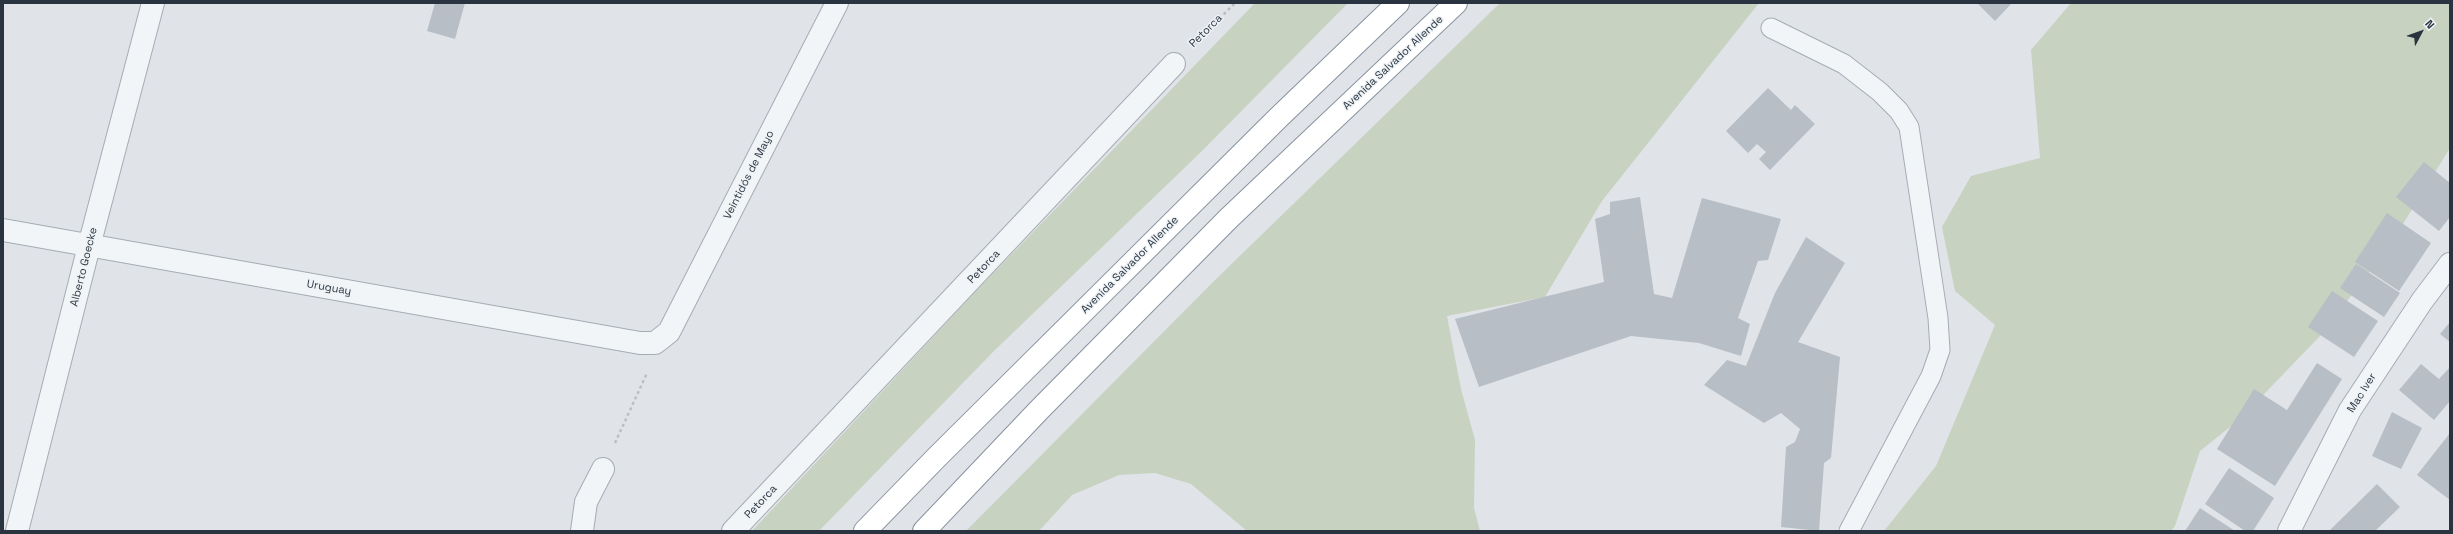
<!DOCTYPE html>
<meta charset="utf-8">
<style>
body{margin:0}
#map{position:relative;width:2453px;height:534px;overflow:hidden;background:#e0e4e9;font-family:"Space Grotesk",sans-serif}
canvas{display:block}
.frame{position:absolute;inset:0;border:4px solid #293440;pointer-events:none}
.north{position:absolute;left:2401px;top:12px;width:40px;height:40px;-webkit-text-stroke:3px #eff3f6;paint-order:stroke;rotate:49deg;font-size:11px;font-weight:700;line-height:16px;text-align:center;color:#293440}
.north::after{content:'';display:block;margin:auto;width:14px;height:18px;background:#293440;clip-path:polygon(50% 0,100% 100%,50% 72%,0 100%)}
</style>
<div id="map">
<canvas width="2453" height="534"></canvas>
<div class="frame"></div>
<div class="north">N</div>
</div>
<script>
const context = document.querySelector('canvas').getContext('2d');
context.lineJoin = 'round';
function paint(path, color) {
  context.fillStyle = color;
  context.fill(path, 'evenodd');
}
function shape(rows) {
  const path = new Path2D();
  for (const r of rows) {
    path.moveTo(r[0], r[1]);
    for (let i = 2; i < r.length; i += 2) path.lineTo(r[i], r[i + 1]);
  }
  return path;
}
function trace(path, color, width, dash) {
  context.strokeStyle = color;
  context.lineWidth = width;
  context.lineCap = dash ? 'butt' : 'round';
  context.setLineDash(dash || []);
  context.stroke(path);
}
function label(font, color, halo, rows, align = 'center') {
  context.font = font + ' "Space Grotesk",sans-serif';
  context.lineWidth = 3;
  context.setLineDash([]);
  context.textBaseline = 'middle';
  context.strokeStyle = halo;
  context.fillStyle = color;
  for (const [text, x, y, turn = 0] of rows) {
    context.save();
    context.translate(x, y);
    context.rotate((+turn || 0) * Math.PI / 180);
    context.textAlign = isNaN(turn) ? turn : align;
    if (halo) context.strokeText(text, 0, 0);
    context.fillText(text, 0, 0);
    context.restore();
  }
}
paint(shape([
 [1255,3,1348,3,1201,152,993,352,819,531,752,531,978,289],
 [1500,3,1759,3,1602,201,1545,297,1447,316,1461,389,1475,440,1474,508,1480,531,1247,531,1191,484,1155,473,1119,475,1072,495,1039,531,966,531,1213,282],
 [2071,3,2450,3,2450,148,2390,245,2321,335,2240,419,2200,451,2175,526,2171,531,1884,531,1936,466,1995,325,1955,291,1942,227,1971,176,2040,158,2031,50]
]), '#c7d2c1');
paint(shape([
 [435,3,465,3,455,39,427,31],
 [1977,3,2012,3,1995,21],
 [1768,88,1791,110,1795,105,1815,124,1770,170,1759,159,1766,152,1757,144,1748,153,1726,131],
 [2424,162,2450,183,2450,217,2439,231,2396,197],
 [1640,197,1654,294,1672,298,1702,198,1781,219,1768,260,1758,261,1738,318,1750,324,1741,356,1699,343,1631,336,1479,387,1455,319,1604,282,1595,219,1610,214,1610,202],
 [2387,213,2431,243,2399,291,2355,262],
 [1806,237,1845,263,1798,342,1840,357,1831,458,1824,463,1819,531,1781,527,1786,447,1795,442,1800,429,1781,413,1764,423,1704,385,1727,360,1746,366,1775,293],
 [2356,264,2400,293,2384,317,2340,288],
 [2332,291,2378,321,2354,357,2308,327],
 [2450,322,2450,342,2440,334],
 [2317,363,2342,379,2275,486,2217,449,2254,389,2287,410],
 [2421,364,2439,379,2450,367,2450,401,2434,420,2399,390],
 [2392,412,2422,428,2401,469,2372,456],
 [2450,433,2450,500,2417,475],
 [2229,468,2274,498,2253,531,2245,531,2205,504],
 [2377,484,2400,507,2375,531,2329,531],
 [2200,508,2235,531,2185,531]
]), '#b7bec5');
const service = shape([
 [1771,28,1844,64,1880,92,1899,111,1909,127,1938,318,1940,350,1931,376,1849,531]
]);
const minor = shape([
 [3,230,640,343,655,343,669,332,837,3],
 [17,531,89,246,153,3],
 [582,531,586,502,603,469],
 [733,531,1174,64],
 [2289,531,2350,410,2422,301,2450,264]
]);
const trunk = shape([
 [865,531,936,458,1279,117,1398,3],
 [924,531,1039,410,1229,218,1456,3]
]);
trace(service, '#a5acb3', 21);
trace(minor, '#a5acb3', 24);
trace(trunk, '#87939f', 24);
trace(shape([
 [1194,44,1235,3],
 [615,443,647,373]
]), '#babfc4', 2.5, [3, 3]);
trace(service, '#f2f5f7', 19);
trace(minor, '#f2f5f7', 22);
trace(trunk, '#fff', 22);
label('11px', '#293440', '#eff3f6', [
 ["Petorca",1206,31,-45],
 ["Avenida Salvador Allende",1393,63,-43],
 ["Veintidós de Mayo",749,175,-63],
 ["Avenida Salvador Allende",1130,265,-45],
 ["Alberto Goecke",84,267,-76],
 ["Petorca",984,267,-47],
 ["Uruguay",329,288,10],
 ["Mac Iver",2362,393,-58],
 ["Petorca",761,502,-47]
]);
</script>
